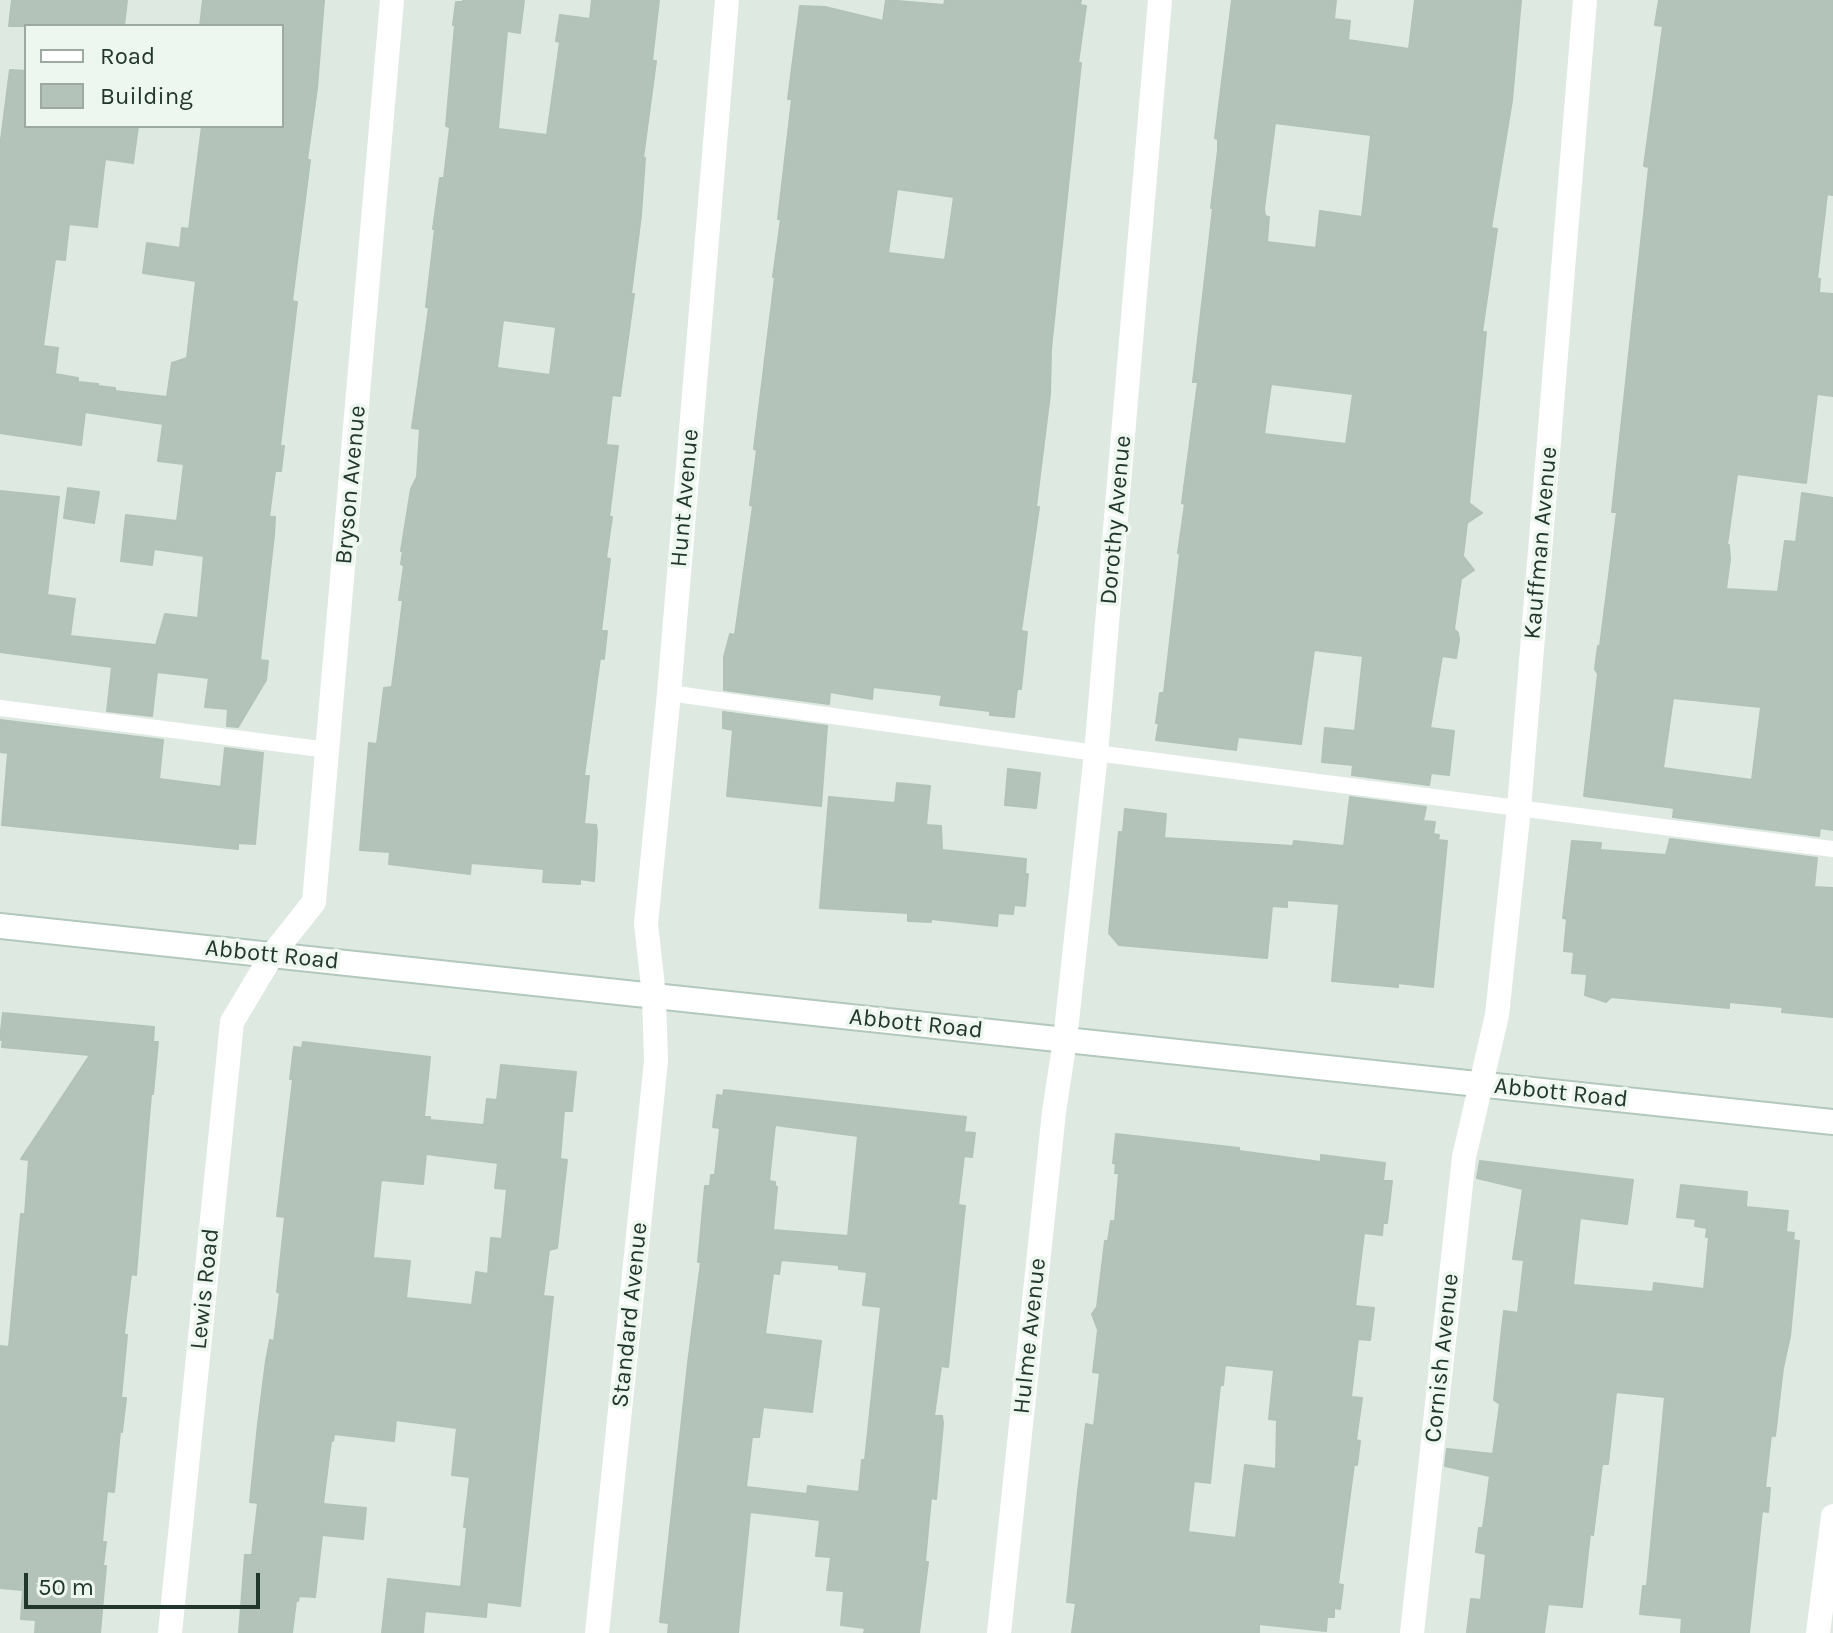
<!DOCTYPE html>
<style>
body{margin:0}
#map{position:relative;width:1833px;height:1633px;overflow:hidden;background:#dee9e2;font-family:Karla,sans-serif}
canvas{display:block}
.legend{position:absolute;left:24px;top:24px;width:260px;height:104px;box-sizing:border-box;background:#eef6f0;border:2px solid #9caaa2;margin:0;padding:10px 14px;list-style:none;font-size:24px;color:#21372d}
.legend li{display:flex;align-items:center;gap:16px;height:40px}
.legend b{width:40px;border:2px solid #9caaa2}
.scale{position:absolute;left:24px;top:1573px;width:236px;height:36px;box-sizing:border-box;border:4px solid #21372d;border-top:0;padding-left:10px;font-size:24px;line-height:28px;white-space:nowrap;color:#21372d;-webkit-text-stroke:6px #eef6f0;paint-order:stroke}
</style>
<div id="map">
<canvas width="1833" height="1633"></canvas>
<ul class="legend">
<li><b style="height:10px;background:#fff"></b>Road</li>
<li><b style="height:22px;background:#b4c3ba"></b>Building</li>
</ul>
<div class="scale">50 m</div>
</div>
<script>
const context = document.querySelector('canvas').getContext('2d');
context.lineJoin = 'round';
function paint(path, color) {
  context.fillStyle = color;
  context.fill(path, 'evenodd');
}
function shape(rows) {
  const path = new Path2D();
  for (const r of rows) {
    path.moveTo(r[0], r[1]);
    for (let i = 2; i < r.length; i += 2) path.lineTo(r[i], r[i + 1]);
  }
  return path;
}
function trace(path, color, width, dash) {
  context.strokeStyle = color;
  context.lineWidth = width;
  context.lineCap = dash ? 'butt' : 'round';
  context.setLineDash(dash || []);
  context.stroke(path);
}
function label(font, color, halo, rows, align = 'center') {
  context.font = font + ' Karla,sans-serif';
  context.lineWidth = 7;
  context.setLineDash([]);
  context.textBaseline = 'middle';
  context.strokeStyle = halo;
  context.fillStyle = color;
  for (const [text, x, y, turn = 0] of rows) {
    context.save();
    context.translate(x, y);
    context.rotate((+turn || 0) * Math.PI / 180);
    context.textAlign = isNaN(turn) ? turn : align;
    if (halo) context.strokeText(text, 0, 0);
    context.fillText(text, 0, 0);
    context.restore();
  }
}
const building = shape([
 [12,0,127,0,124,26,9,26,12,0],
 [203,0,324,0,317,88,307,160,310,160,292,301,297,302,280,446,284,446,281,471,275,471,269,517,275,517,274,535,260,660,268,661,266,680,238,727,227,726,228,709,205,707,209,678,157,672,152,716,107,711,112,667,0,652,0,491,59,497,47,595,75,599,70,636,156,645,165,614,198,618,204,556,154,549,152,565,121,561,126,515,177,521,184,464,158,461,163,424,85,412,81,445,0,433,0,147,10,70,26,71,26,126,138,126,133,163,105,159,97,227,69,224,65,260,55,259,43,346,58,348,55,374,78,378,78,382,98,384,98,386,115,388,115,391,167,397,172,363,187,358,196,281,143,273,147,243,180,248,182,228,189,229,202,126,282,126,282,26,200,26,203,0],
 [463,0,524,0,520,33,507,31,498,129,547,135,560,42,556,41,560,15,590,19,592,0,659,0,652,61,656,61,643,158,645,158,641,215,631,294,634,294,620,396,612,395,606,445,618,446,609,517,612,517,606,558,610,559,601,631,607,631,604,659,600,658,584,776,589,776,584,824,596,825,597,832,594,881,580,879,580,884,543,882,544,869,471,863,470,874,389,864,390,852,360,850,369,743,377,744,384,688,392,687,403,600,399,600,404,566,401,564,403,551,401,551,411,489,417,477,420,429,412,428,429,308,426,307,435,229,433,229,440,178,444,178,450,127,446,126,455,25,453,25,456,2,463,2,463,0],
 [503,320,556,327,550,375,497,368,503,320],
 [886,0,944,5,945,0,1081,0,1080,5,1086,6,1078,63,1081,63,1051,349,1050,394,1036,507,1039,507,1021,631,1027,632,1021,689,1017,689,1014,717,990,715,990,711,940,705,942,695,873,687,872,699,830,692,829,704,724,690,724,657,730,634,735,635,753,506,750,505,757,450,754,449,775,277,773,277,781,219,778,219,792,99,788,99,800,6,825,7,883,21,886,0],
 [897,189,954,197,945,260,888,253,897,189],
 [1232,0,1336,0,1334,19,1350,21,1348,40,1409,49,1415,0,1521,0,1512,100,1491,228,1497,229,1482,332,1486,332,1469,503,1482,513,1467,523,1463,556,1474,570,1461,579,1454,629,1458,633,1459,640,1456,658,1442,656,1430,728,1454,731,1449,775,1431,773,1429,785,1352,775,1353,765,1322,762,1325,728,1355,731,1363,656,1314,650,1301,744,1238,737,1236,750,1156,740,1159,723,1156,723,1160,693,1164,693,1180,554,1178,553,1185,504,1182,503,1198,382,1193,382,1213,208,1211,208,1218,150,1218,139,1215,138,1232,0],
 [1275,123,1371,135,1362,217,1320,211,1316,248,1267,242,1269,217,1265,216,1264,209,1275,123],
 [1271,384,1353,394,1346,444,1264,434,1271,384],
 [1659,0,1833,0,1833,195,1827,194,1817,279,1820,279,1819,293,1833,294,1833,396,1817,394,1806,483,1737,474,1727,545,1729,545,1730,559,1726,589,1778,592,1785,541,1796,542,1802,493,1833,498,1833,830,1820,828,1819,836,1673,817,1674,808,1584,796,1598,674,1595,669,1598,646,1600,646,1617,512,1612,512,1649,167,1644,166,1663,26,1655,25,1659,0],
 [1673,698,1761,707,1752,780,1663,768,1673,698],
 [68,488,99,492,94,523,64,518,68,488],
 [723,712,827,726,821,806,727,796,733,730,723,728,723,712],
 [0,720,163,740,159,779,221,787,225,748,263,753,255,844,238,843,238,849,2,825,8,753,0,752,0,720],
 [1008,769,1040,773,1036,808,1005,805,1008,769],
 [897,783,930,786,926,825,941,826,942,850,1026,859,1025,874,1028,874,1025,906,1014,905,1013,914,998,913,997,926,931,919,931,922,908,921,908,913,820,908,829,797,895,803,897,783],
 [1350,797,1426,807,1423,821,1435,822,1433,834,1439,835,1438,840,1447,841,1433,987,1398,983,1398,987,1332,981,1339,904,1287,900,1287,907,1272,906,1267,958,1119,945,1109,933,1119,832,1123,832,1125,809,1166,814,1164,838,1293,846,1294,841,1344,846,1350,797],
 [1670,839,1817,858,1814,887,1833,888,1833,1017,1782,1012,1783,1007,1729,1002,1729,1008,1611,997,1606,1002,1585,995,1587,974,1572,973,1574,952,1564,951,1567,919,1563,918,1572,841,1601,843,1600,850,1666,855,1670,839],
 [3,1013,154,1027,153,1042,158,1042,153,1094,151,1094,136,1275,131,1274,124,1334,127,1335,121,1398,126,1398,122,1432,120,1432,114,1492,107,1491,102,1542,106,1542,103,1566,106,1566,100,1633,35,1633,36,1620,21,1619,23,1590,0,1588,0,1346,9,1347,21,1214,25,1214,29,1160,21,1159,90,1055,2,1047,3,1040,0,1040,3,1013],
 [303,1042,430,1057,424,1117,430,1117,430,1120,484,1125,487,1099,497,1100,501,1065,576,1072,572,1111,564,1111,560,1159,567,1160,557,1248,549,1250,543,1296,553,1297,520,1606,487,1602,486,1617,425,1611,423,1633,382,1633,388,1579,461,1587,467,1527,464,1527,470,1477,452,1475,457,1428,396,1420,394,1441,334,1434,333,1441,331,1441,323,1504,366,1508,363,1539,322,1535,315,1597,299,1596,298,1601,296,1601,292,1633,239,1633,245,1555,252,1555,258,1503,250,1502,258,1424,266,1361,270,1340,274,1341,280,1293,277,1292,285,1217,277,1216,293,1079,290,1079,294,1047,302,1048,303,1042],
 [426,1154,498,1163,495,1188,507,1189,502,1239,491,1238,488,1274,476,1272,472,1305,406,1298,410,1261,373,1258,381,1180,423,1184,426,1154],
 [724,1090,966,1117,964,1132,975,1133,972,1157,964,1156,958,1205,965,1206,948,1367,941,1366,934,1416,942,1416,943,1424,936,1499,931,1498,925,1562,928,1562,919,1633,864,1633,865,1628,841,1625,844,1591,827,1590,831,1557,816,1556,820,1520,750,1512,738,1633,668,1633,669,1623,660,1622,688,1363,701,1262,698,1262,705,1186,710,1186,711,1175,715,1175,720,1128,713,1127,717,1095,723,1096,724,1090],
 [775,1125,858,1136,848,1236,773,1230,777,1187,775,1186,775,1182,769,1181,775,1125],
 [781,1260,839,1265,839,1269,867,1272,863,1305,881,1307,865,1460,862,1460,859,1492,808,1486,807,1494,746,1487,752,1437,759,1437,763,1407,812,1412,821,1341,765,1334,773,1273,779,1274,781,1260],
 [1116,1134,1239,1148,1239,1151,1321,1162,1321,1155,1385,1163,1383,1181,1392,1181,1387,1223,1383,1223,1382,1235,1364,1233,1355,1306,1374,1308,1370,1340,1358,1339,1351,1397,1362,1398,1356,1440,1360,1441,1357,1465,1354,1464,1338,1584,1343,1585,1340,1609,1334,1608,1334,1617,1327,1617,1326,1631,1259,1624,1259,1633,1072,1633,1076,1603,1067,1602,1078,1491,1086,1424,1094,1426,1100,1373,1093,1372,1098,1330,1092,1314,1097,1307,1105,1241,1108,1241,1111,1221,1115,1221,1119,1173,1115,1173,1116,1164,1113,1163,1116,1134],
 [1225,1365,1274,1370,1269,1419,1277,1420,1276,1469,1245,1465,1236,1538,1188,1532,1194,1481,1210,1483,1220,1385,1223,1385,1225,1365],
 [1480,1161,1633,1180,1627,1224,1580,1218,1573,1285,1653,1292,1654,1283,1704,1289,1709,1237,1706,1237,1707,1228,1695,1226,1696,1219,1677,1217,1681,1185,1747,1192,1746,1207,1788,1211,1786,1232,1794,1233,1793,1240,1799,1241,1790,1336,1783,1368,1775,1436,1771,1435,1765,1488,1770,1488,1768,1512,1762,1511,1749,1633,1681,1633,1682,1618,1640,1614,1643,1586,1647,1586,1665,1397,1616,1392,1608,1464,1602,1464,1593,1535,1590,1534,1582,1607,1548,1604,1544,1633,1467,1633,1471,1599,1481,1600,1486,1554,1476,1552,1479,1528,1483,1528,1490,1476,1445,1466,1447,1449,1493,1454,1500,1404,1494,1400,1504,1311,1518,1313,1524,1260,1513,1259,1523,1189,1477,1178,1480,1161]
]);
paint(building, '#b4c3ba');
trace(building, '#b1c2b8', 2);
const secondary = shape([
 [0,926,1833,1122]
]);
trace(secondary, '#b2c8bc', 28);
trace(shape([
 [669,693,1096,753,1833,849],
 [0,708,328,750]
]), '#fff', 16);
trace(shape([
 [170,1633,232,1022,272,955,314,902,392,0],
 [597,1633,656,1061,654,996,646,924,669,693,727,0],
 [999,1633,1054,1112,1065,1040,1096,753,1160,0],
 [1412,1633,1464,1157,1497,1015,1519,808,1585,0],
 [1818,1633,1833,1516]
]), '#fff', 24);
trace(secondary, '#fff', 24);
label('24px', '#21372d', '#eef6f0', [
 ["Bryson Avenue",351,485,-85],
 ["Hunt Avenue",685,498,-85],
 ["Dorothy Avenue",1116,520,-85],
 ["Kauffman Avenue",1541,543,-85],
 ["Abbott Road",272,955,6],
 ["Abbott Road",916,1024,6],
 ["Abbott Road",1561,1093,6],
 ["Lewis Road",205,1289,-84],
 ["Standard Avenue",630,1315,-84],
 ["Hulme Avenue",1030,1336,-84],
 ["Cornish Avenue",1442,1358,-84]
]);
</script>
